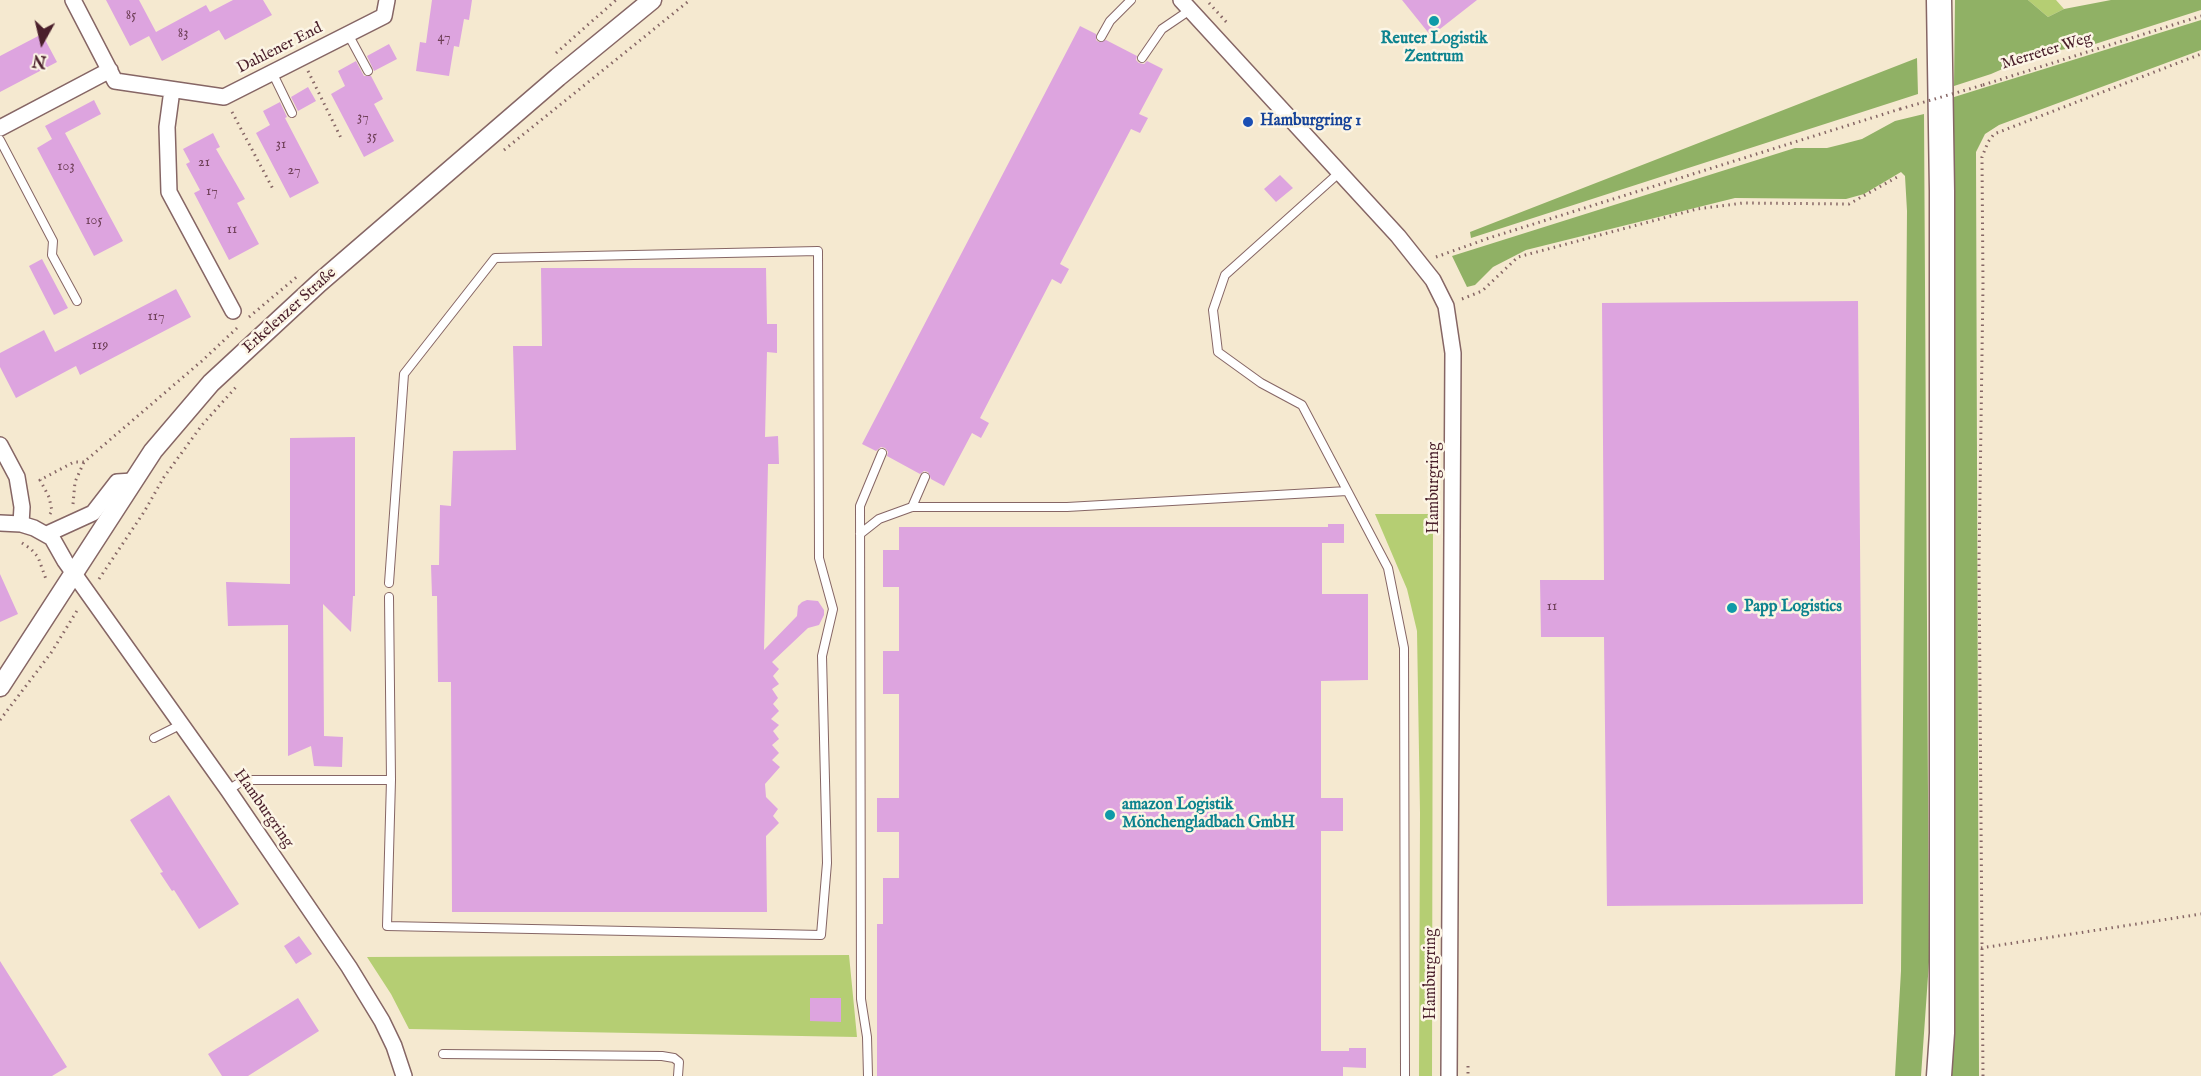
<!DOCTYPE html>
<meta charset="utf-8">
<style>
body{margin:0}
#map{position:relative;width:2201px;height:1076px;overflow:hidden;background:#f5e9d0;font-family:"IM FELL English",serif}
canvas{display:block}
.north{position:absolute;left:12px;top:12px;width:60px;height:60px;-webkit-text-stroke:4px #fcf5e5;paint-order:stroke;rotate:188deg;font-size:16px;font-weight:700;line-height:24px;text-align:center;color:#4a1f2b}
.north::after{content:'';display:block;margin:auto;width:21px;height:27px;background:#4a1f2b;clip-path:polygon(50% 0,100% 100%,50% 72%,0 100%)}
</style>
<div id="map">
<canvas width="2201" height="1076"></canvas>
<div class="north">N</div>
</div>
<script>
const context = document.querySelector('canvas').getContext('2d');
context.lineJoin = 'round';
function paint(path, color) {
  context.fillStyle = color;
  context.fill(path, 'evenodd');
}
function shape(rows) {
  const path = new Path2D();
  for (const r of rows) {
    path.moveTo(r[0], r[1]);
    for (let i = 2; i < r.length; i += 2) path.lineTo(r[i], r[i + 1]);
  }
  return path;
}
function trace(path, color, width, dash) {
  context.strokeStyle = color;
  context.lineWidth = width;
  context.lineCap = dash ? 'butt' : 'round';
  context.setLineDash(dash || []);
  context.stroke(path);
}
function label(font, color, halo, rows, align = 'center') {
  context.font = font + ' "IM FELL English",serif';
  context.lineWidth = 5;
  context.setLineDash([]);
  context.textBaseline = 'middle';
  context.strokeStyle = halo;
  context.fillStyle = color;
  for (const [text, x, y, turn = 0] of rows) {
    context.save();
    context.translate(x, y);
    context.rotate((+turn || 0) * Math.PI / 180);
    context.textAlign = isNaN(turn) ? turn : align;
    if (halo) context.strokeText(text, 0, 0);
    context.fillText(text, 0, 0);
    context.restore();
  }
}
paint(shape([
 [2028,0,2056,0,2064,9,2048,17],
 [1375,514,1433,514,1432,1076,1419,1076,1420,813,1417,631,1407,589],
 [849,955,857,1037,409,1029,391,994,367,957]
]), '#b5ce73');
paint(shape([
 [1955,0,2028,0,2048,17,2064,9,2111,0,2201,0,2201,10,2095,44,2037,54,1991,74,1954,86],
 [2201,20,2201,50,1999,125,1985,134,1976,152,1979,1076,1949,1076,1954,862,1951,98],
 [1917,58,1918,94,1471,238,1470,232],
 [1924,114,1929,962,1921,1076,1895,1076,1901,971,1907,211,1905,176,1901,172,1864,194,1846,199,1735,198,1526,250,1493,267,1475,285,1467,287,1452,256,1795,148,1827,148,1843,144,1862,139,1895,121]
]), '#90b165');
paint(shape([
 [106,0,139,0,156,32,206,5,210,12,233,0,263,0,272,15,225,40,219,30,162,61,149,36,130,46],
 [432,0,472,0,469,20,464,19,459,47,454,46,449,76,416,71,420,42,426,43],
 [1402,0,1477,0,1431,36],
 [1080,26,1096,34,1096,40,1099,42,1106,40,1137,56,1136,60,1139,63,1144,64,1147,61,1163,69,1139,114,1148,118,1140,133,1131,129,1060,264,1069,269,1061,284,1052,279,980,418,989,423,981,438,972,433,944,486,931,479,928,472,924,471,920,474,887,456,888,452,885,448,881,447,876,451,862,444],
 [42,34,57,62,0,92,0,56],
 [389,44,397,59,374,71,367,56],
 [356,61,364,76,371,76,383,99,374,104,394,141,364,157,331,94,345,86,338,71],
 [308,87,316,101,298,111,291,97],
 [94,100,101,114,65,133,123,241,94,256,37,148,52,139,45,126],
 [280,102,287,117,285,118,319,183,290,198,256,133,270,125,263,111],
 [213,133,220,147,216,149,245,199,237,203,259,244,229,260,194,193,200,190,186,164,190,162,183,149],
 [1280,175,1293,188,1276,202,1264,189],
 [42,259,68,308,54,315,29,266],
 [541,268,766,268,767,324,777,324,777,353,767,352,765,437,778,436,779,464,768,464,764,650,797,616,798,606,802,602,807,600,818,601,824,610,824,615,819,625,808,628,772,662,779,669,773,676,779,684,772,689,778,698,773,704,779,711,771,719,779,725,773,731,779,739,772,745,779,753,772,760,780,767,765,784,766,797,778,809,773,816,779,823,766,836,767,912,452,912,451,682,438,682,437,596,432,596,431,565,439,565,440,505,451,506,453,451,516,450,513,346,542,346],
 [176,289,191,317,80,375,76,366,16,398,0,367,0,353,44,330,55,352],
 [1858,301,1863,904,1607,906,1604,637,1541,637,1540,580,1604,580,1602,303],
 [355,437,355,596,353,596,351,632,323,604,324,736,343,737,342,767,314,766,311,746,288,756,288,625,228,626,226,582,290,584,290,438],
 [1328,524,1344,524,1344,543,1322,543,1322,594,1368,594,1368,680,1321,681,1321,798,1343,798,1343,831,1321,831,1321,1051,1349,1051,1349,1048,1366,1048,1366,1068,1343,1067,1343,1076,877,1076,877,924,883,924,883,878,899,878,899,832,877,832,877,798,899,798,899,694,883,694,883,651,899,651,899,587,883,587,883,550,899,550,899,527,1328,527],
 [0,574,18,614,0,622],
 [169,795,239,904,199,929,174,890,172,891,160,873,163,872,130,820],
 [299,936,312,954,296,964,284,946],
 [0,961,67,1067,52,1076,0,1076],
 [298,998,319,1031,248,1076,222,1076,208,1054],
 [810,998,841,998,841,1022,810,1021]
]), '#dda4df');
const service = shape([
 [348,34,368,71],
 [1101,37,1110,21,1131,0],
 [1142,58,1162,29,1190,10],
 [273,74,292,113],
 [0,140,53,241,52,255,77,301],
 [1340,172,1225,275,1213,310,1218,352,1261,383,1302,405,1388,568,1404,648,1405,1076],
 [912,507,925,477],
 [860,534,879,519,912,507,1067,507,1347,491],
 [389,597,391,780],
 [154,738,180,725],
 [228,790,244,780,391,780,387,926,821,935,827,863,822,656,833,609,819,558,818,251,495,258,404,374,389,583],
 [443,1054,662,1056,674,1058,679,1062,678,1076],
 [868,1076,867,1037,861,999,860,506,882,453]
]);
const minor = shape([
 [73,0,115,81,224,97,384,16,387,0],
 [1181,0,1398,236,1433,280,1446,306,1453,353,1449,1076],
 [172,90,167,127,169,192,233,311],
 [0,128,110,70],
 [0,445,17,477,22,507,21,524,34,528,52,538,65,561,228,790,349,967,382,1021,394,1046,404,1076],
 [0,523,21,524],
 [47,534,93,513,117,482,133,481]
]);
const tertiary = shape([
 [0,687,153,451,211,383,319,283,558,77,652,0]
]);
const primary = shape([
 [1939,0,1942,191,1942,1033,1939,1076]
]);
trace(service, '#866665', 10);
trace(minor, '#866665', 18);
trace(tertiary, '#866665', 21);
trace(primary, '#866665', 27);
trace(shape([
 [1209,3,1229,25],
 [556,53,616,0],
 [308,71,341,138],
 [1983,85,2201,16],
 [232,112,273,189],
 [504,150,690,0],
 [1436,257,1489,238,1900,109],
 [1462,299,1482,291,1518,257,1697,209,1743,203,1849,204,1899,176],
 [249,317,299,275],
 [73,504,75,482,84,462,203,360,237,328],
 [50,514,52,511,49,497,40,480,74,462,84,462],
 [22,543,31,549,38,557,47,582],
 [99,579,144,512,164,477,202,425,236,387],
 [0,720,51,653,78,609],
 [1981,948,2201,914],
 [1468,1066,1468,1076],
 [1983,1076,1979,563,1983,285,1982,157,1988,142,1994,134,2201,54]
]), '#866665', 3, [1.5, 4.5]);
trace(service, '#fff', 8);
trace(minor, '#fff', 15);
trace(tertiary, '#fff', 18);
trace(primary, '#fff', 24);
trace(shape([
 [1900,109,1983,85]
]), '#866665', 3, [1.5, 4.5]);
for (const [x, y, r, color] of [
 [1434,21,6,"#0f9aa8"],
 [1248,122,6,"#1a4fb4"],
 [1732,608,6,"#0f9aa8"],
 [1110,815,6,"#0f9aa8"]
]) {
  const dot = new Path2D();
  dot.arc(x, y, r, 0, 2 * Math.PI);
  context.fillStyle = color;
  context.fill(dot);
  trace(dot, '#fcf5e5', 2);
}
label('14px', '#6f4058', null, [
 ["85",131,16],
 ["83",183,34],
 ["47",444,38],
 ["37",363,118],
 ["35",372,137],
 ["31",281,145],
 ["21",204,163],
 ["103",66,167],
 ["27",294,171],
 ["17",212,192],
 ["105",94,221],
 ["11",232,230],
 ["117",156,317],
 ["119",100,346],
 ["11",1552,607]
]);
label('bold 16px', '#0d838f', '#fcf5e5', [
 ["Reuter Logistik",1434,40,"center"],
 ["Zentrum",1434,58,"center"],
 ["Papp Logistics",1744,608],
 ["amazon Logistik",1122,806],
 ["Mönchengladbach GmbH",1122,824]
], 'left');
label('16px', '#4a1f2b', '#fcf5e5', [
 ["Dahlener End",280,49,-27],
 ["Merreter Weg",2047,52,-17],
 ["Erkelenzer Straße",290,311,-42],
 ["Hamburgring",1435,488,-90],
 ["Hamburgring",263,809,55],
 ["Hamburgring",1432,974,-90]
]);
label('bold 16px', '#164399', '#fcf5e5', [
 ["Hamburgring 1",1260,122]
], 'left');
</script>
